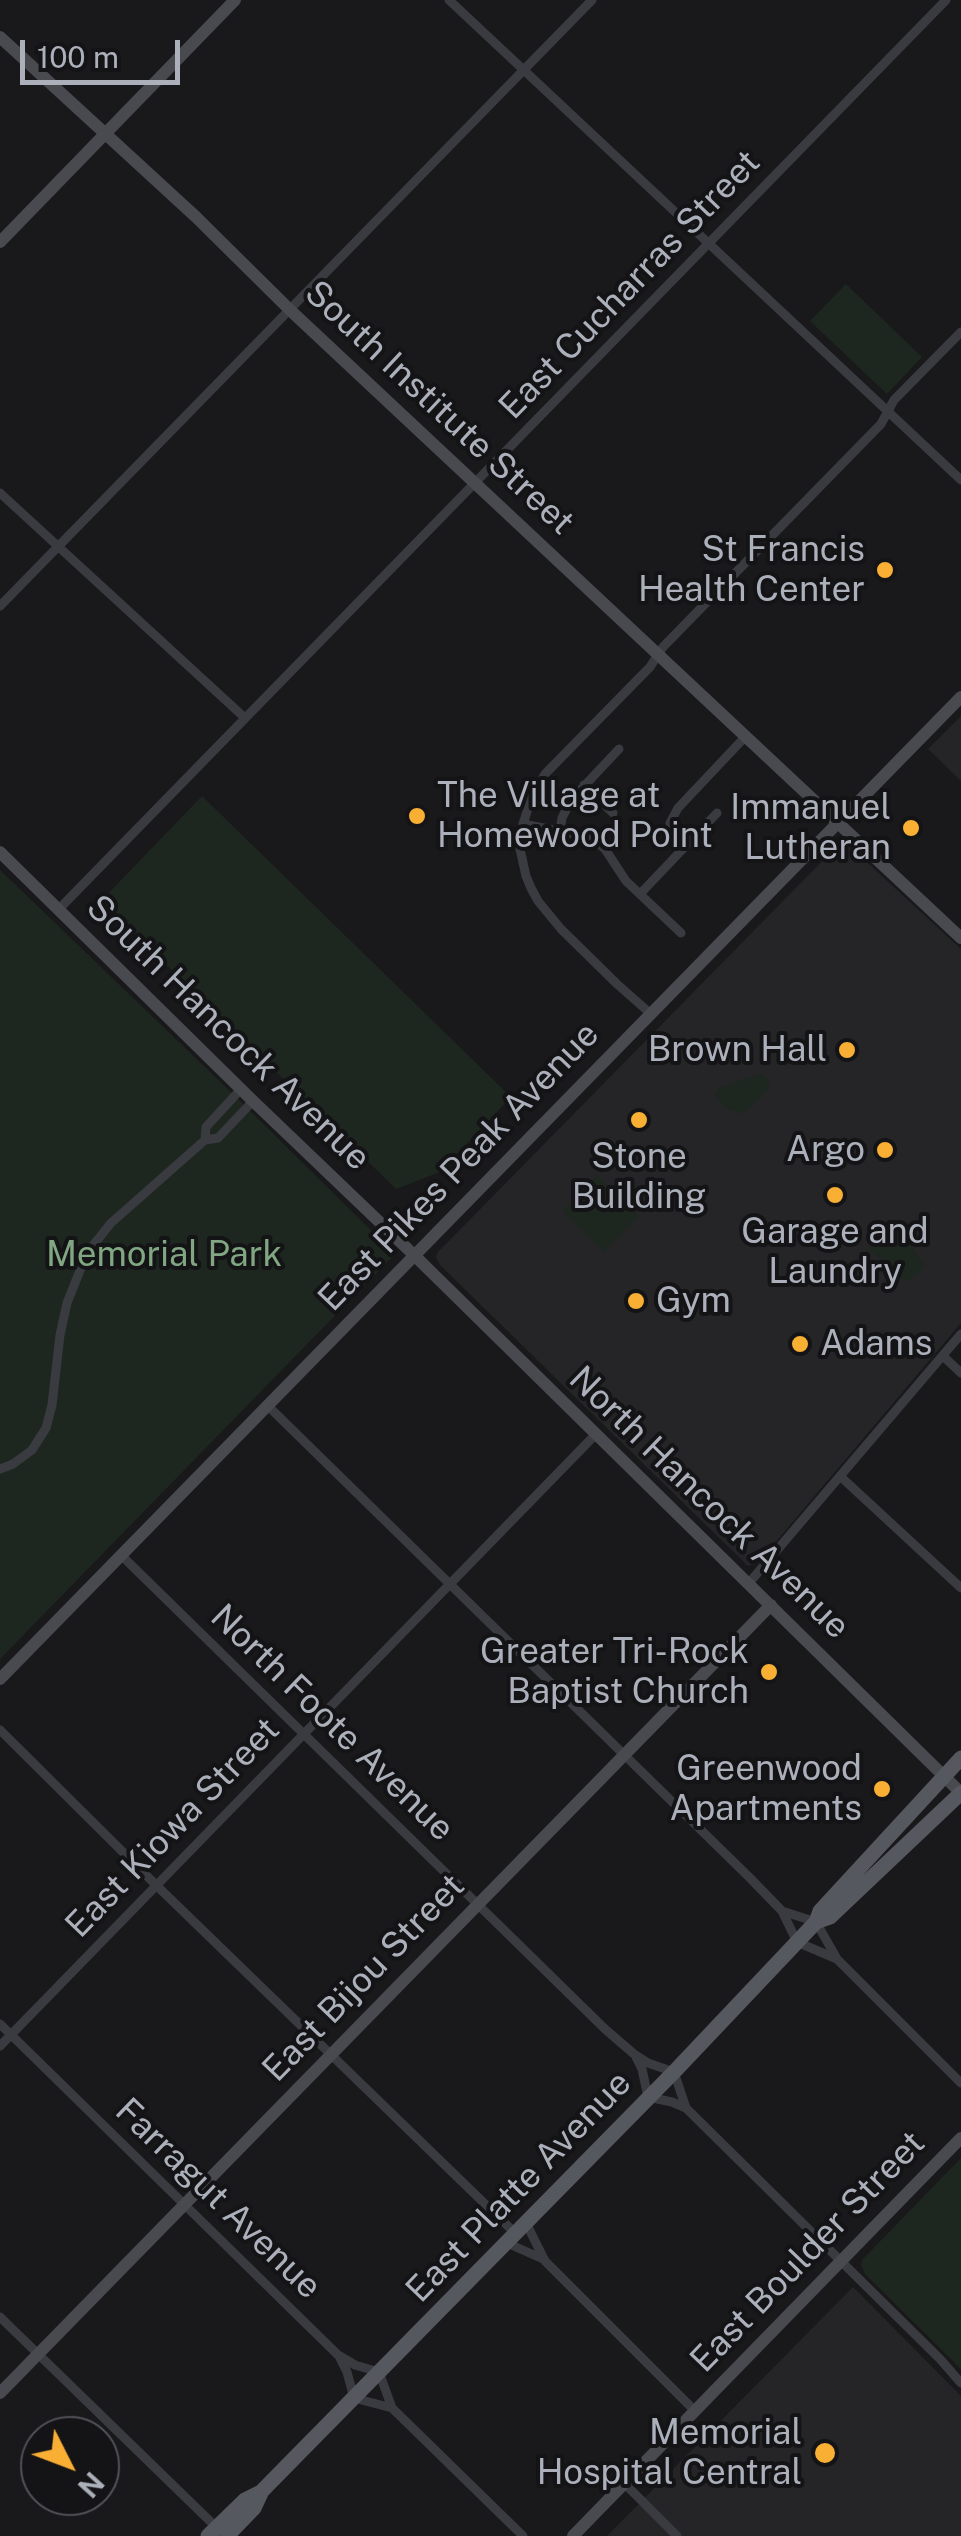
<!DOCTYPE html>
<style>
body{margin:0}
#map{position:relative;width:961px;height:2536px;overflow:hidden;background:#19191b;font-family:"Public Sans",sans-serif}
canvas{display:block}
.north{position:absolute;left:20px;top:2416px;width:100px;height:100px;box-sizing:border-box;background:#141416;border:2px solid #505258;border-radius:50%;rotate:132deg;font-size:28px;font-weight:700;line-height:40px;text-align:center;color:#abb0bb}
.north::after{content:'';display:block;margin:auto;width:35px;height:45px;background:#f8af34;clip-path:polygon(50% 0,100% 100%,50% 72%,0 100%)}
.scale{position:absolute;left:20px;top:40px;width:160px;height:45px;box-sizing:border-box;border:5px solid #abb0bb;border-top:0;padding-left:12px;font-size:30px;line-height:35px;white-space:nowrap;color:#abb0bb;-webkit-text-stroke:8px #141416;paint-order:stroke}
</style>
<div id="map">
<canvas width="961" height="2536"></canvas>
<div class="north">N</div>
<div class="scale">100 m</div>
</div>
<script>
const context = document.querySelector('canvas').getContext('2d');
context.lineJoin = 'round';
function paint(path, color) {
  context.fillStyle = color;
  context.fill(path, 'evenodd');
}
function shape(rows) {
  const path = new Path2D();
  for (const r of rows) {
    path.moveTo(r[0], r[1]);
    for (let i = 2; i < r.length; i += 2) path.lineTo(r[i], r[i + 1]);
  }
  return path;
}
function trace(path, color, width, dash) {
  context.strokeStyle = color;
  context.lineWidth = width;
  context.lineCap = dash ? 'butt' : 'round';
  context.setLineDash(dash || []);
  context.stroke(path);
}
function label(font, color, halo, rows, align = 'center') {
  context.font = font + ' "Public Sans",sans-serif';
  context.lineWidth = 8;
  context.setLineDash([]);
  context.textBaseline = 'middle';
  context.strokeStyle = halo;
  context.fillStyle = color;
  for (const [text, x, y, turn = 0] of rows) {
    context.save();
    context.translate(x, y);
    context.rotate((+turn || 0) * Math.PI / 180);
    context.textAlign = isNaN(turn) ? turn : align;
    if (halo) context.strokeText(text, 0, 0);
    context.fillText(text, 0, 0);
    context.restore();
  }
}
paint(shape([
 [961,716,961,781,928,749],
 [841,842,846,843,961,949,961,1323,758,1563,748,1566,440,1265,436,1257,438,1252],
 [853,2287,961,2396,961,2536,607,2536]
]), '#252528');
paint(shape([
 [846,284,922,357,887,394,810,321],
 [202,796,511,1097,440,1172,396,1189,101,901],
 [0,870,232,1093,395,1254,0,1659],
 [761,1073,769,1080,769,1089,744,1114,725,1108,714,1094,718,1089],
 [597,1175,639,1216,604,1252,562,1211],
 [890,1226,902,1238,905,1237,925,1264,923,1269,907,1282,895,1273,886,1274,878,1263,880,1260,868,1248],
 [961,2158,961,2369,865,2274,861,2265,862,2260]
]), '#1e271f');
trace(shape([
 [449,0,961,480],
 [0,493,245,718],
 [0,606,592,0],
 [584,785,613,813],
 [523,824,584,836,597,842,605,849,626,881,681,933],
 [560,831,562,818,571,800,619,749],
 [686,846,676,836,670,823,678,808,745,737],
 [640,894,717,813],
 [59,909,946,0],
 [651,1014,617,984,561,929,538,901,531,888,526,876,520,849,523,824,532,796,545,774,650,667,663,647,881,424,894,400,961,332],
 [241,1089,206,1127,205,1140,218,1138,253,1101],
 [943,1356,961,1373],
 [268,1406,750,1878,782,1911,797,1942,837,1959],
 [0,1469,13,1464,32,1450,46,1428,52,1405,60,1335,67,1303,87,1253,111,1223,205,1140],
 [841,1477,961,1588],
 [122,1556,605,2029,634,2054,648,2063,674,2072,686,2108,940,2359,961,2383],
 [749,1583,961,1334],
 [0,1730,156,1885,516,2234],
 [782,1911,816,1922,837,1959,961,2083],
 [0,2024,338,2355,355,2365,379,2372,392,2408,523,2536],
 [0,2046,596,1434],
 [636,2057,642,2069,648,2097,672,2102,686,2108],
 [526,2223,545,2261,695,2411],
 [507,2243,543,2259],
 [0,2317,216,2527],
 [340,2358,347,2372,354,2398,392,2408],
 [624,2483,677,2536]
]), '#3a3b40', 9);
trace(shape([
 [0,37,196,217,290,310,961,938],
 [0,242,235,0],
 [0,852,253,1101,415,1256,961,1793],
 [0,1679,961,697],
 [0,2393,771,1605],
 [573,2536,961,2138]
]), '#484a50', 12);
trace(shape([
 [816,1922,830,1917,961,1793],
 [208,2536,245,2500,261,2492,674,2072,816,1922,820,1911,961,1758],
 [227,2536,254,2508,261,2493]
]), '#56585f', 15);
for (const [x, y, r, color] of [
 [885,570,10,"#f8af34"],
 [417,816,10,"#f8af34"],
 [911,828,10,"#f8af34"],
 [847,1050,10,"#f8af34"],
 [639,1120,10,"#f8af34"],
 [885,1150,10,"#f8af34"],
 [835,1195,10,"#f8af34"],
 [636,1301,10,"#f8af34"],
 [800,1344,10,"#f8af34"],
 [769,1672,10,"#f8af34"],
 [882,1789,10,"#f8af34"],
 [825,2453,12,"#f8af34"]
]) {
  const dot = new Path2D();
  dot.arc(x, y, r, 0, 2 * Math.PI);
  context.fillStyle = color;
  context.fill(dot);
  trace(dot, '#141416', 4);
}
label('35px', '#abb0bb', '#141416', [
 ["East Cucharras Street",630,285,-46],
 ["South Institute Street",439,408,43],
 ["South Hancock Avenue",228,1033,44],
 ["East Pikes Peak Avenue",459,1167,-46],
 ["North Hancock Avenue",709,1503,44],
 ["North Foote Avenue",332,1723,44],
 ["East Kiowa Street",173,1828,-46],
 ["East Bijou Street",364,1978,-46],
 ["East Platte Avenue",519,2187,-46],
 ["Farragut Avenue",218,2199,44],
 ["East Boulder Street",808,2252,-46]
]);
label('35px', '#abb0bb', '#141416', [
 ["St Francis",865,550],
 ["Health Center",865,590],
 ["The Village at",437,796,"left"],
 ["Homewood Point",437,836,"left"],
 ["Immanuel",891,808],
 ["Lutheran",891,848],
 ["Brown Hall",827,1050],
 ["Argo",865,1150],
 ["Stone",639,1157,"center"],
 ["Building",639,1197,"center"],
 ["Garage and",835,1232,"center"],
 ["Laundry",835,1272,"center"],
 ["Gym",656,1301,"left"],
 ["Adams",820,1344,"left"],
 ["Greater Tri-Rock",749,1652],
 ["Baptist Church",749,1692],
 ["Greenwood",862,1769],
 ["Apartments",862,1809],
 ["Memorial",802,2433],
 ["Hospital Central",802,2473]
], 'right');
label('35px', '#81a782', '#141416', [
 ["Memorial Park",164,1255]
]);
</script>
